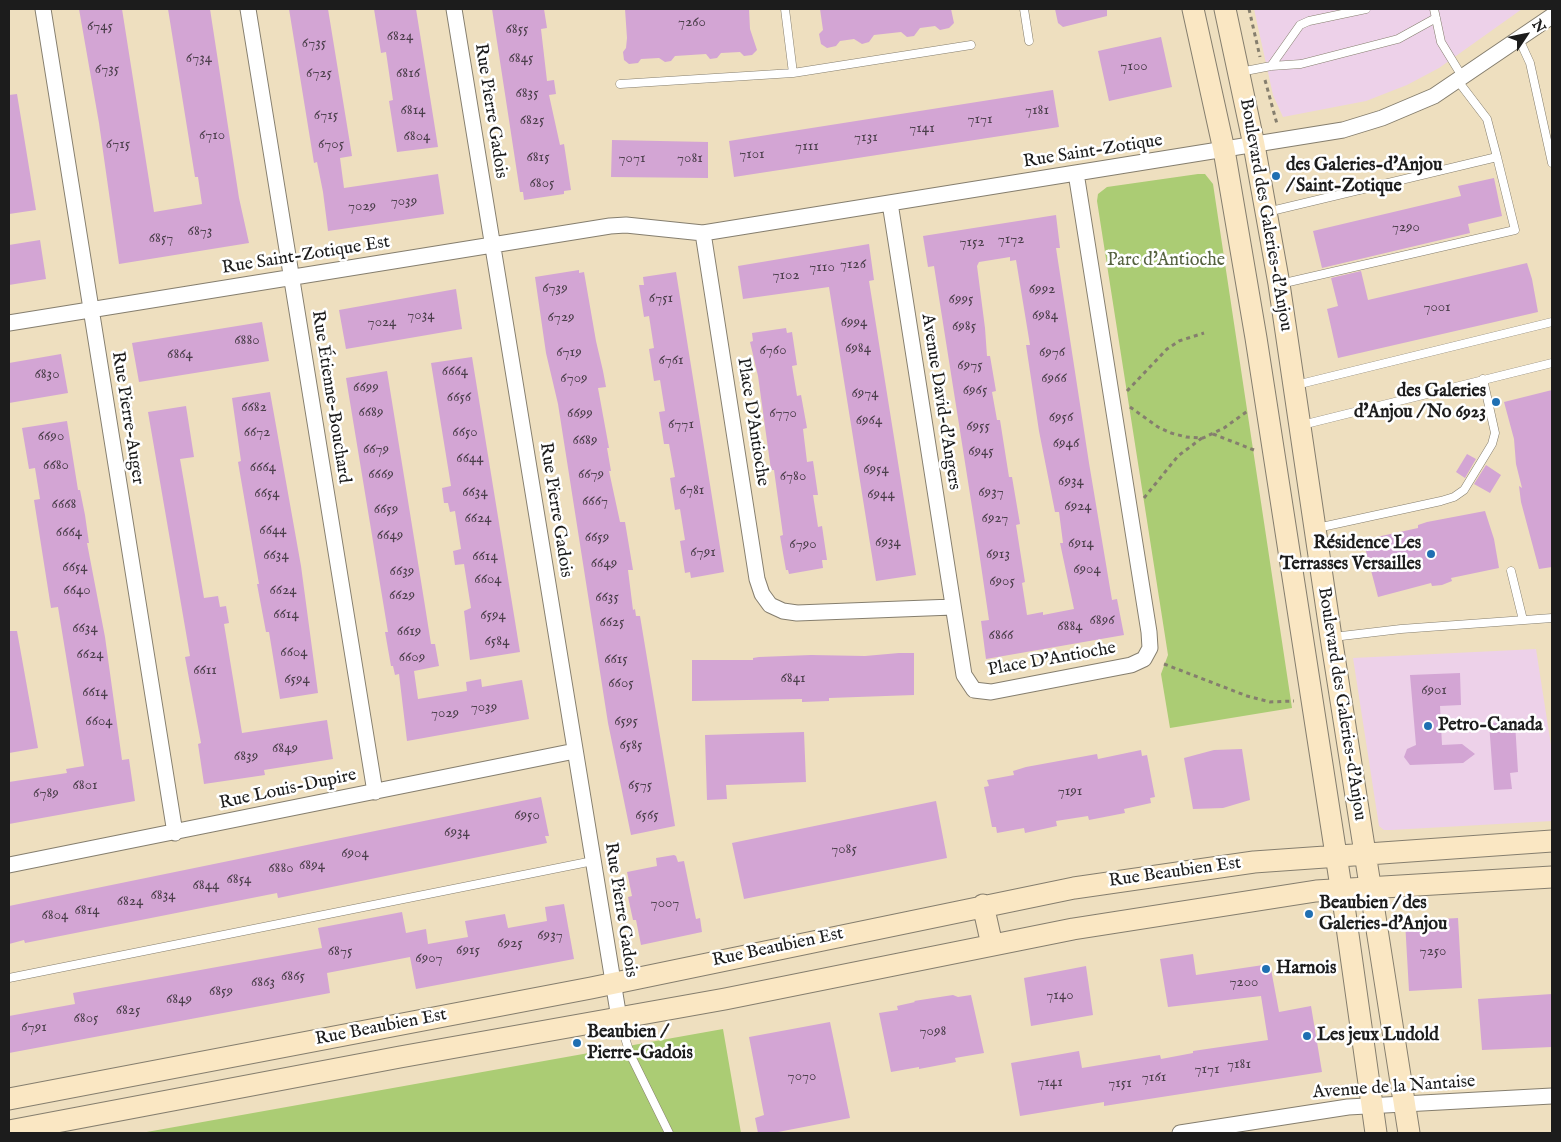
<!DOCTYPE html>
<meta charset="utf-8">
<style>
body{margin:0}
#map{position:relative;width:1561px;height:1142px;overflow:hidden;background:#eedfbf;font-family:"IM FELL English",serif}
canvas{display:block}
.frame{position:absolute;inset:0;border:10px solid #1c1c1c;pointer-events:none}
.north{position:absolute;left:1501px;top:10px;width:50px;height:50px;-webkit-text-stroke:4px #fff;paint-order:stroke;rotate:56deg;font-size:14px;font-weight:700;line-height:20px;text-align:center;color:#1c1c1c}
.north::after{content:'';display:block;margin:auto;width:18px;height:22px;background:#1c1c1c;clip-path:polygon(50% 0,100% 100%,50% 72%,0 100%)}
</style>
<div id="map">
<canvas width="1561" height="1142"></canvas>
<div class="frame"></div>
<div class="north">N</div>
</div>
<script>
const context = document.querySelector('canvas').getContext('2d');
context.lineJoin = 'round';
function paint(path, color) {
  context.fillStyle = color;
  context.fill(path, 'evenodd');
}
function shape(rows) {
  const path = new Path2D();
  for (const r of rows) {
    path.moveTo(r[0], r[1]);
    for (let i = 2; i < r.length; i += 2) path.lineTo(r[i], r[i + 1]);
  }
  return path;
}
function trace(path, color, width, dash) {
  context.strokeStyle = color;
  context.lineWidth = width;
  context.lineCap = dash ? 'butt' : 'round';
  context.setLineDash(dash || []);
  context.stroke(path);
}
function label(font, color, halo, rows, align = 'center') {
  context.font = font + ' "IM FELL English",serif';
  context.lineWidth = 5;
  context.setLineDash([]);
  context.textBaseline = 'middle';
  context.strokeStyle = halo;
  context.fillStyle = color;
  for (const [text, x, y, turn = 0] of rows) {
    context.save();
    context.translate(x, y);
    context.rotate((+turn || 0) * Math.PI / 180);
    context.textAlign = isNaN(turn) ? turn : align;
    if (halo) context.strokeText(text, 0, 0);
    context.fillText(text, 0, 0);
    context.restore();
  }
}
paint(shape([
 [1254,9,1522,9,1439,68,1407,85,1366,101,1283,117,1273,95],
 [1536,649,1552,752,1552,821,1391,830,1384,830,1379,826,1353,658]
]), '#edd1e9');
paint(shape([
 [1198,174,1205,174,1213,184,1292,708,1170,728,1161,674,1168,655,1097,201,1098,194,1107,187],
 [723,1029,741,1133,141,1133]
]), '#abcc74');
paint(shape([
 [79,9,122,9,154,212,202,204,198,177,195,177,168,9,210,9,239,198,249,243,119,264,99,123],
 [289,9,328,9,352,156,340,158,344,188,438,174,444,214,328,231,323,192,317,162,314,163],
 [374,9,416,9,438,147,397,152,389,101,393,100,386,52,381,53],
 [492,9,544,9,547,28,541,29,547,81,554,80,556,94,549,95,560,145,564,144,571,190,564,191,564,194,524,200,523,192,520,192],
 [625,9,749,9,750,29,757,50,752,55,744,56,740,52,721,53,717,58,710,59,706,54,675,56,671,61,665,62,659,58,641,59,638,63,629,64,624,60,623,52,626,48,627,38],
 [820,9,951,9,954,23,949,28,940,30,935,26,920,28,914,36,907,37,901,32,874,35,869,42,862,44,854,39,840,41,836,46,827,48,821,44,819,34,823,30],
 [1055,9,1107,9,1107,16,1063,27,1058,23],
 [1161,37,1172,87,1109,101,1098,51],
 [1053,90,1059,127,734,177,729,141],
 [17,94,36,210,9,214,9,95],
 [612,140,708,142,708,178,611,177],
 [1494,178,1502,216,1468,224,1470,233,1322,268,1313,231,1461,196,1458,186],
 [1056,215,1060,248,1056,248,1089,463,1112,600,1117,599,1124,635,986,659,981,621,989,620,978,545,934,266,928,267,923,236],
 [1010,257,1010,261,1016,260,1030,345,1026,345,1039,431,1055,512,1059,512,1063,543,1060,543,1074,609,1043,615,1043,612,1027,615,1022,583,1025,582,1016,525,1020,524,1012,477,1009,477,1000,420,997,420,992,392,996,391,990,356,987,356,985,328,977,266,979,262],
 [40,240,46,279,9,285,9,245],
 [869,244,874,280,869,281,916,575,876,581,829,287,743,299,738,266],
 [1527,263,1532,279,1538,312,1338,358,1327,309,1338,306,1331,278,1361,271,1368,300],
 [579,270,579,273,584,272,596,341,603,371,606,387,598,388,609,448,607,448,611,471,609,471,620,522,625,522,633,570,628,570,633,610,635,609,636,616,640,616,675,826,631,835,608,723,558,404,546,353,535,277],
 [676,272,724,572,691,578,690,572,685,573,680,541,685,540,680,509,675,510,670,478,675,477,669,444,664,444,659,412,665,411,660,380,654,381,649,349,654,348,649,316,644,317,639,285,644,285,643,277],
 [456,289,462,329,346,349,339,310],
 [262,322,269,361,139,382,132,343],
 [786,328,787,333,792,332,797,365,792,366,797,396,801,395,807,428,803,429,807,462,813,461,818,495,813,495,818,527,822,526,827,560,822,560,823,568,789,574,788,570,786,570,780,536,783,535,774,470,771,470,758,376,750,342,753,341,752,333],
 [61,354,68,393,9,403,9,363],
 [472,357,520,652,470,660,464,611,471,608,464,564,455,565,453,551,461,549,455,511,450,512,448,503,444,503,442,488,451,486,431,363],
 [387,371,425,606,431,644,435,644,439,666,414,671,418,699,467,691,466,682,481,679,482,687,522,680,529,719,407,741,399,674,395,675,393,666,391,666,385,632,388,632,385,614,346,378],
 [1552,390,1552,567,1539,569,1521,502,1519,486,1522,488,1516,464,1514,439,1504,402],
 [270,392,301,566,318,693,280,699,269,632,266,632,257,584,259,584,238,462,241,461,232,398],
 [186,406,194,457,180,459,204,598,218,596,220,607,226,606,229,623,224,624,242,733,327,720,333,759,264,770,265,775,204,784,198,744,201,743,185,657,190,656,148,412],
 [67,421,78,490,80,490,85,515,89,543,87,543,105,637,122,760,129,759,135,801,9,824,9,782,67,773,66,769,84,766,58,607,51,608,34,500,40,499,35,468,29,469,22,428],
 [1467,454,1476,459,1465,478,1456,472],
 [1486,465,1501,475,1490,493,1474,484],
 [1485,511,1494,539,1499,568,1451,578,1452,581,1442,585,1432,586,1431,583,1378,597,1363,540,1418,528,1418,525,1427,522],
 [9,631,17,631,38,748,9,753],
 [899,653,914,653,914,695,829,698,829,701,802,702,802,699,692,701,692,660,753,660,753,658,759,657,811,655,865,656],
 [1460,673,1461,705,1440,706,1442,745,1462,744,1475,754,1463,763,1410,765,1404,757,1407,749,1416,745,1410,675],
 [1515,722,1518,772,1510,773,1512,789,1494,790,1489,723],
 [804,732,806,782,726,785,727,799,707,800,705,735],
 [1242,749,1250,800,1223,808,1193,809,1184,758,1214,750],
 [1141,750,1142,756,1147,755,1155,797,1150,798,1151,803,1124,809,1125,813,1089,820,1088,816,1056,821,1057,826,1025,833,1024,828,997,833,996,827,992,827,984,787,989,786,987,780,1014,775,1013,771,1026,767,1097,754,1098,759],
 [541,797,549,836,545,836,547,843,278,898,277,893,25,943,24,940,9,944,9,906],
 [936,801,947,858,744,899,732,843],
 [674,855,676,856,678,862,684,861,696,919,700,918,702,932,641,945,636,920,633,920,628,897,632,896,627,872,657,866,656,858],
 [564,904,574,959,416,989,410,957,327,973,330,993,9,1053,9,1016,75,1004,73,993,322,948,318,928,402,912,406,933,426,929,428,944,468,937,465,921,505,914,508,928,547,921,545,907],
 [1458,918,1462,988,1409,991,1405,921],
 [1193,954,1196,975,1270,964,1279,1012,1311,1006,1322,1072,1104,1106,1104,1102,1020,1116,1011,1063,1079,1051,1082,1068,1160,1055,1161,1059,1193,1053,1193,1051,1268,1040,1261,996,1168,1007,1160,959],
 [1086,966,1093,1015,1031,1026,1024,978],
 [1552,994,1552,1047,1482,1050,1478,999],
 [953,995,958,997,971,995,984,1053,955,1058,956,1062,919,1069,919,1067,891,1072,879,1013,898,1010,897,1006,915,1002,914,1001],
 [830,1022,850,1118,773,1133,758,1133,755,1118,764,1115,749,1037]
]), '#d3a5d4');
const lane = shape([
 [785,9,793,73],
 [1024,9,1029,41],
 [1434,9,1441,42,1463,78],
 [1519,39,1530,63,1552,163],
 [1271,66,1300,25,1309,21,1366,9],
 [1240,72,1271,66,1301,64,1398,39,1436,18],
 [620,84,793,73,971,45],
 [1267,212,1497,157,1487,119,1458,81],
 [1280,284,1515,230,1497,157],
 [1296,385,1552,322],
 [1302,425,1552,363],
 [1317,528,1441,501,1454,497,1464,490,1492,444,1495,433,1483,379],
 [1511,571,1523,620],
 [1333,637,1401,629,1552,618],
 [9,978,593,861],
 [619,1018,630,1054,669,1133]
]);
const street = shape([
 [43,9,175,833],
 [248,9,375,792],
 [454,9,619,1018],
 [890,203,964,675,974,690,991,692,1131,665,1144,659,1150,648,1149,632,1076,173],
 [703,233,757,579,762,594,770,605,783,611,797,613,953,607],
 [9,323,610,226,626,225,703,233,1343,130,1382,118,1434,96,1552,16],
 [9,865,575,751],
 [1180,1133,1348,1107,1552,1096]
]);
const secondary = shape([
 [1193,9,1224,150,1256,338,1345,913,1376,1133],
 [1225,9,1254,145,1279,284,1331,637,1409,1133],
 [983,905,992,945],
 [9,1099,591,988,1074,888,1254,862,1552,841],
 [9,1131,400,1057,725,999,1073,929,1316,891,1552,877]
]);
trace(lane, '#857e6e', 9);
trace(street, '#857e6e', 17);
trace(secondary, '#857e6e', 23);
trace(shape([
 [1249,9,1260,57],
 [1265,80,1277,124],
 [1127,391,1167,349,1179,341,1204,333],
 [1130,407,1158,427,1171,433,1186,437,1203,438,1224,428,1249,410],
 [1213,434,1254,450],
 [1144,498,1178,456,1202,438],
 [1164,664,1247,696,1270,702,1294,701]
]), '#857e6e', 3, [4, 4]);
trace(lane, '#fff', 8);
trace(street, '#fff', 15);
trace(secondary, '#fae7c3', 21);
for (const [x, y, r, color] of [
 [1276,176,5,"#1f6fb2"],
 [1496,402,5,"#1f6fb2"],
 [1431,554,5,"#1f6fb2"],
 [1428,726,5,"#1f6fb2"],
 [1309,914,5,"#1f6fb2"],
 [1266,969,5,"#1f6fb2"],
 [1307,1036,5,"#1f6fb2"],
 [577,1043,5,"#1f6fb2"]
]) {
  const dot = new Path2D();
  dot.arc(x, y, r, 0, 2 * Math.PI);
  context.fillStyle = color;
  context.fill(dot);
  trace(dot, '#fff', 2);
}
label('15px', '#4a3e4a', null, [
 ["7260",692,23],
 ["6745",100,27],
 ["6855",517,30],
 ["6824",400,37],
 ["6735",314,44],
 ["6734",199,59],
 ["6845",521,59],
 ["7100",1134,67],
 ["6735",107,70],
 ["6725",319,74],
 ["6816",408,74],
 ["6835",527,94],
 ["6814",413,111],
 ["7181",1037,111],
 ["6715",326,116],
 ["7171",980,120],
 ["6825",532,121],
 ["7141",922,129],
 ["6710",212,136],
 ["6804",417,137],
 ["7131",866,138],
 ["6715",118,145],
 ["6705",331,145],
 ["7111",807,147],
 ["7101",752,155],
 ["6815",538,158],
 ["7071",632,159],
 ["7081",690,159],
 ["6805",542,184],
 ["7039",404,202],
 ["7029",362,207],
 ["7290",1406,228],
 ["6873",200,232],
 ["6857",161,239],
 ["7172",1011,240],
 ["7152",972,243],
 ["7126",853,265],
 ["7110",822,268],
 ["7102",786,276],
 ["6739",555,289],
 ["6992",1042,290],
 ["6751",661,299],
 ["6995",961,300],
 ["7001",1437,308],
 ["7034",421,316],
 ["6984",1045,316],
 ["6729",561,318],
 ["7024",382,323],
 ["6994",854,323],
 ["6985",964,327],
 ["6880",247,341],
 ["6984",858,349],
 ["6760",773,351],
 ["6719",569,353],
 ["6976",1052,353],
 ["6864",180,355],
 ["6761",671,361],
 ["6975",970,366],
 ["6664",455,372],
 ["6830",47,375],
 ["6709",574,379],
 ["6966",1054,379],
 ["6699",366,388],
 ["6965",975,391],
 ["6974",865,394],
 ["6656",459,398],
 ["6682",254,408],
 ["6689",371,413],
 ["6699",580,414],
 ["6770",783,414],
 ["6956",1061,418],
 ["6964",869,421],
 ["6771",681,425],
 ["6955",978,427],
 ["6672",257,433],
 ["6650",465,433],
 ["6690",51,437],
 ["6689",585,441],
 ["6946",1066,444],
 ["6679",376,450],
 ["6945",981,452],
 ["6644",470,459],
 ["6680",56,466],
 ["6664",263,468],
 ["6954",876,470],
 ["6669",381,475],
 ["6679",591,475],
 ["6780",793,477],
 ["6934",1071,482],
 ["6781",692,491],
 ["6634",475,493],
 ["6937",991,493],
 ["6654",267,494],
 ["6944",881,495],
 ["6667",595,502],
 ["6668",64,505],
 ["6924",1078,507],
 ["6659",386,510],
 ["6624",478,519],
 ["6927",995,519],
 ["6644",273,531],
 ["6664",69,533],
 ["6649",390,536],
 ["6659",597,538],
 ["6934",888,543],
 ["6914",1081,544],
 ["6790",803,545],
 ["6791",703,553],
 ["6913",998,555],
 ["6634",276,556],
 ["6614",485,557],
 ["6649",604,564],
 ["6654",75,568],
 ["6904",1087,570],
 ["6639",402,572],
 ["6604",488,580],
 ["6905",1002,582],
 ["6640",77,591],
 ["6624",283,591],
 ["6629",402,596],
 ["6635",607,598],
 ["6614",286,615],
 ["6594",493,616],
 ["6896",1102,621],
 ["6625",612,623],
 ["6884",1070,627],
 ["6634",85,629],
 ["6619",409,632],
 ["6866",1001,636],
 ["6584",497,642],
 ["6604",294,653],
 ["6624",90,655],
 ["6609",412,658],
 ["6615",616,660],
 ["6611",205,671],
 ["6841",793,679],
 ["6594",297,680],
 ["6605",621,684],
 ["6901",1434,691],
 ["6614",95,693],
 ["7039",484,708],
 ["7029",445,714],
 ["6604",99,722],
 ["6595",626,722],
 ["6585",631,746],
 ["6849",285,749],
 ["6839",246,757],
 ["6801",85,786],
 ["6575",640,786],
 ["7191",1070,792],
 ["6789",46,794],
 ["6950",527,816],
 ["6565",647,816],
 ["6934",457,833],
 ["7085",844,850],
 ["6904",355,854],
 ["6894",312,866],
 ["6880",281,869],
 ["6854",239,880],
 ["6844",206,886],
 ["6834",163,896],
 ["6824",130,902],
 ["7007",665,904],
 ["6814",87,911],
 ["6804",55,916],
 ["6937",550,936],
 ["6925",510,944],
 ["6915",468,951],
 ["6875",340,952],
 ["7250",1433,952],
 ["6907",429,959],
 ["6865",293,977],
 ["6863",263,983],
 ["7200",1244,983],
 ["6859",221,992],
 ["7140",1060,996],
 ["6849",179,1000],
 ["6825",128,1011],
 ["6805",86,1019],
 ["6791",34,1028],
 ["7098",933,1032],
 ["7181",1239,1065],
 ["7171",1207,1070],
 ["7070",802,1077],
 ["7161",1154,1078],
 ["7141",1050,1083],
 ["7151",1120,1084]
]);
label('18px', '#1c1c1c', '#fff', [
 ["Rue Pierre Gadois",490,111,81],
 ["Rue Saint-Zotique",1093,152,-9],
 ["Boulevard des Galeries-d'Anjou",1265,215,80],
 ["Rue Saint-Zotique Est",306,256,-9],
 ["Rue Étienne-Bouchard",330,397,81],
 ["Avenue David-d'Angers",940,402,81],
 ["Rue Pierre-Auger",127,418,81],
 ["Place D'Antioche",752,422,81],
 ["Rue Pierre Gadois",555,510,81],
 ["Place D'Antioche",1052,660,-10],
 ["Boulevard des Galeries-d'Anjou",1341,704,81],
 ["Rue Louis-Dupire",288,790,-12],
 ["Rue Beaubien Est",1175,873,-8],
 ["Rue Pierre Gadois",620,910,81],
 ["Rue Beaubien Est",778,948,-12],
 ["Rue Beaubien Est",381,1028,-11],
 ["Avenue de la Nantaise",1394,1088,-4]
]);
label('bold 18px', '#1c1c1c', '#fff', [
 ["des Galeries-d'Anjou",1286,166],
 ["/ Saint-Zotique",1286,187],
 ["des Galeries",1486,392,"right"],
 ["d'Anjou / No 6923",1486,413,"right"],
 ["Résidence Les",1421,544,"right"],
 ["Terrasses Versailles",1421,565,"right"],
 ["Petro-Canada",1438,726],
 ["Beaubien / des",1319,904],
 ["Galeries-d'Anjou",1319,925],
 ["Harnois",1276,969],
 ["Beaubien /",587,1033],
 ["Pierre-Gadois",587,1054],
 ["Les jeux Ludold",1317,1036]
], 'left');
label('18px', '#55623f', '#fff', [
 ["Parc d'Antioche",1166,261]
]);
</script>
